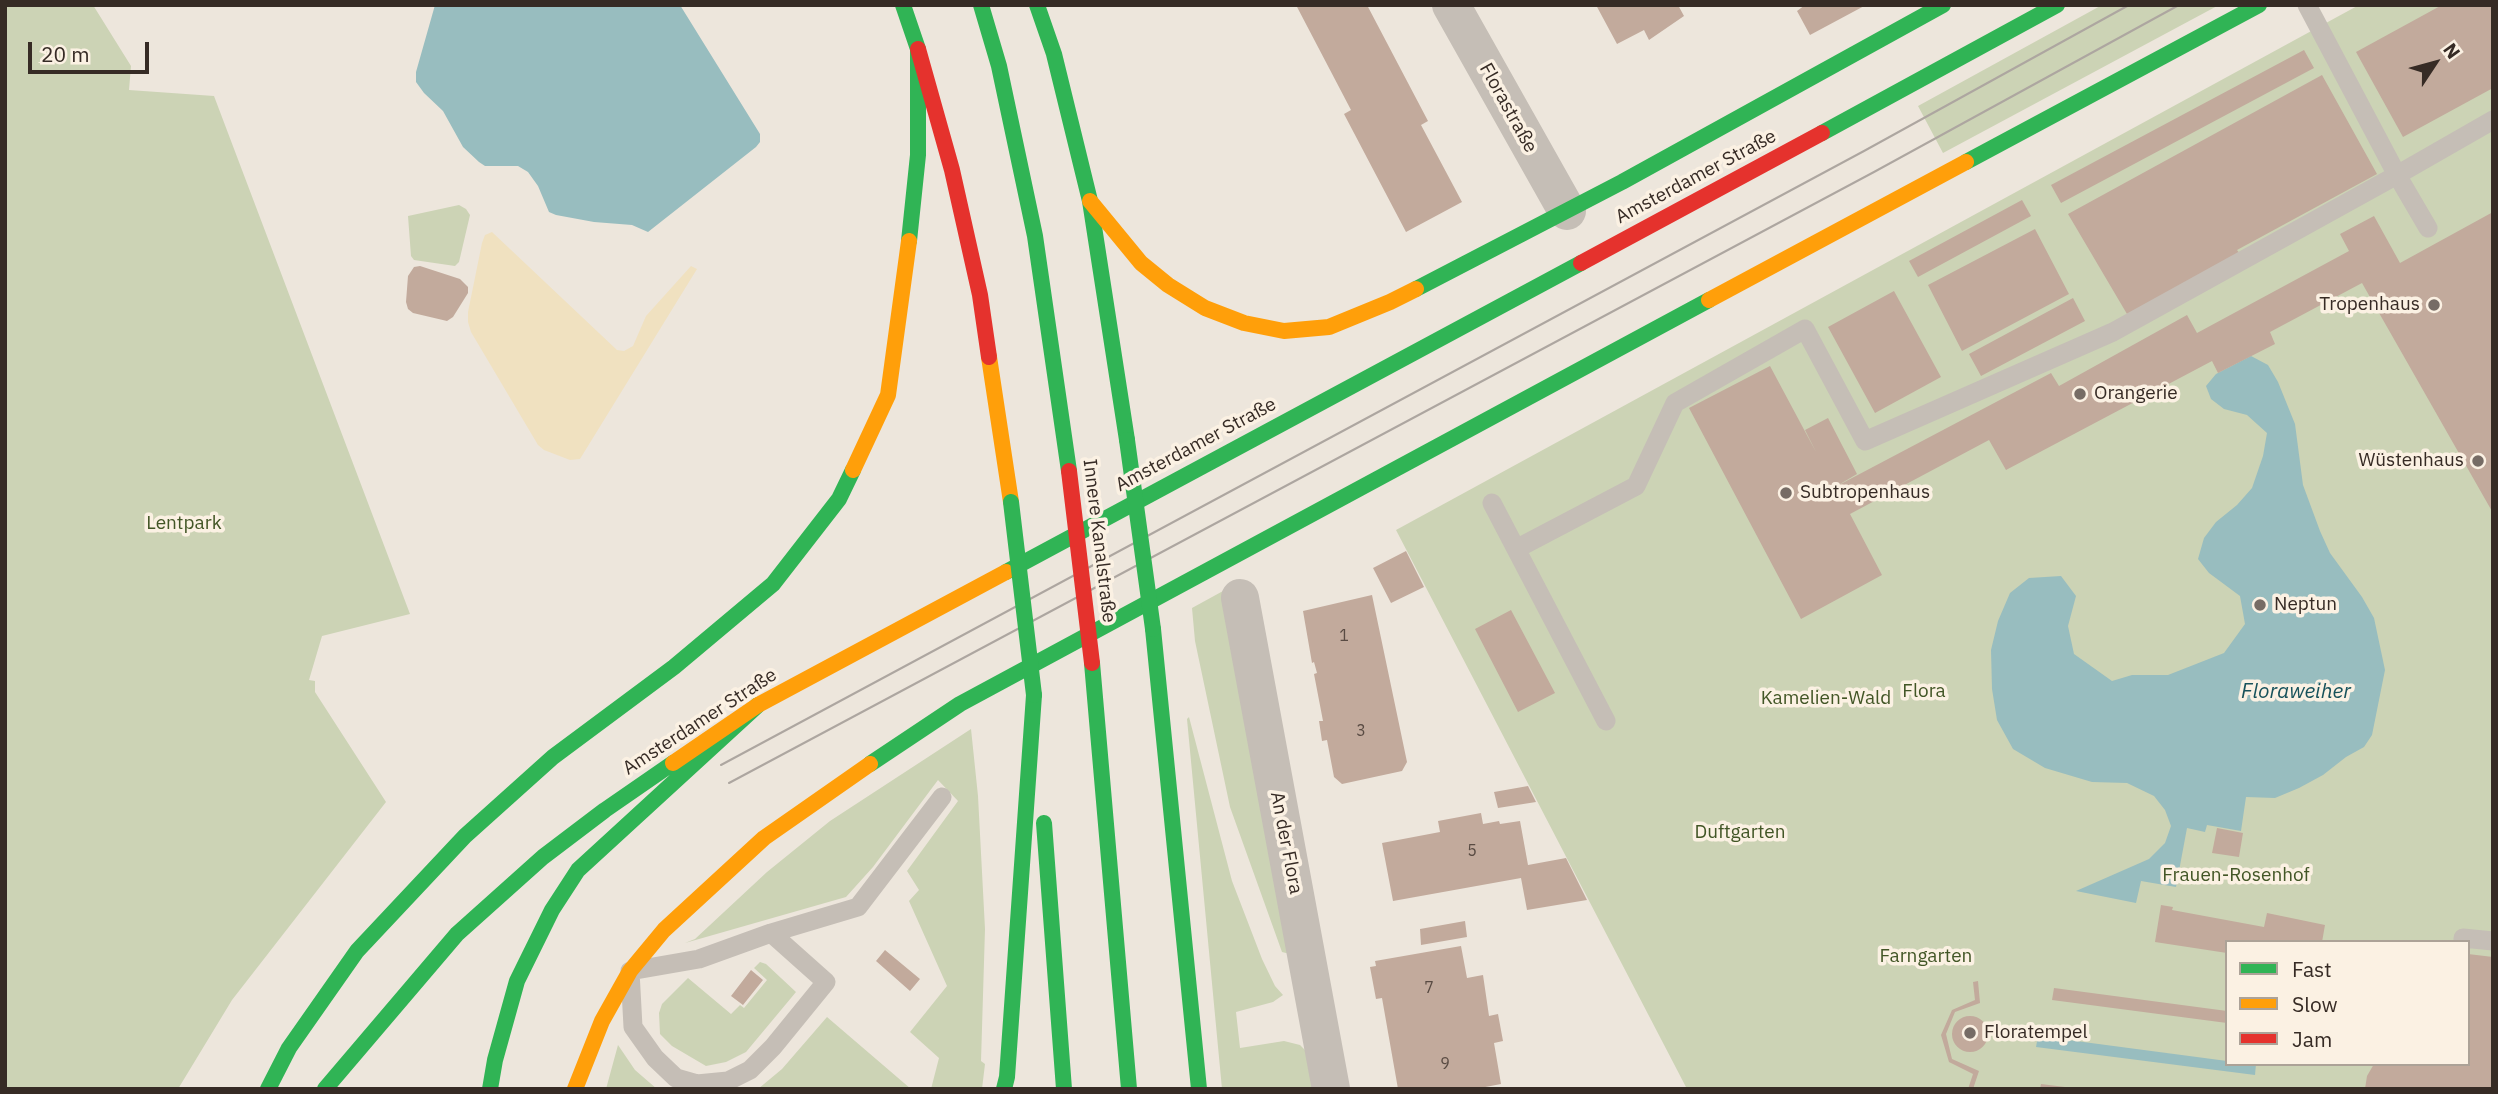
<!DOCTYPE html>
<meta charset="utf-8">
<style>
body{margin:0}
#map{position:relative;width:2498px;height:1094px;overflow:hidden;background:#ede6dc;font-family:"IBM Plex Sans",sans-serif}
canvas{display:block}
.frame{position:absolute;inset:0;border:7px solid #362b25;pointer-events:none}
.legend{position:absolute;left:2225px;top:940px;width:245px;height:126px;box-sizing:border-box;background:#fbf1e3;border:2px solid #aca297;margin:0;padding:9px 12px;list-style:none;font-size:21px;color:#362b25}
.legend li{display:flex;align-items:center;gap:14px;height:35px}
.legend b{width:35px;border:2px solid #aca297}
.north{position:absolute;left:2400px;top:28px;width:70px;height:70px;-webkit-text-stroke:5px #fbf1e3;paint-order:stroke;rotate:54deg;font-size:19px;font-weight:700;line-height:28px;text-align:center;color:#362b25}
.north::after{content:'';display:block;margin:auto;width:24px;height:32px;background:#362b25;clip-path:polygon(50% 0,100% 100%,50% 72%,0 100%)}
.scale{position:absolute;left:28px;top:42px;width:121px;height:32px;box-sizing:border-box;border:4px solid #362b25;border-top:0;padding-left:9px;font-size:21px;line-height:24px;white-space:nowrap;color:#362b25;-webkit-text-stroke:5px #fbf1e3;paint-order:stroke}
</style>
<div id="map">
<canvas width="2498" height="1094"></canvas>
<div class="frame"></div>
<ul class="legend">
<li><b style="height:9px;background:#30b455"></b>Fast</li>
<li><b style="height:9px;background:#ff9f0a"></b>Slow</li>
<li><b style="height:9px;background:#e5322d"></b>Jam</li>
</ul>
<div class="north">N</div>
<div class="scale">20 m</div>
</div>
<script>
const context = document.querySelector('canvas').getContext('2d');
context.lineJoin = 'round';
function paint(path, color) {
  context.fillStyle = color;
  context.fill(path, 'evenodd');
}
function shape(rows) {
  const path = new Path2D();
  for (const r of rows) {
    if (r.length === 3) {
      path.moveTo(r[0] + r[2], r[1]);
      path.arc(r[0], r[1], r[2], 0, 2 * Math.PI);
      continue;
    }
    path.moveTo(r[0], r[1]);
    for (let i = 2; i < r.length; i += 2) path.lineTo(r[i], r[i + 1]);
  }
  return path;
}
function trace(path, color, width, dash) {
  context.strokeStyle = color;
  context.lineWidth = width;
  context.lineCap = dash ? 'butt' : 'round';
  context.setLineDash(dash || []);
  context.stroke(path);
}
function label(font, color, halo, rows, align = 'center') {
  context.font = font + ' "IBM Plex Sans",sans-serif';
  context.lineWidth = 7;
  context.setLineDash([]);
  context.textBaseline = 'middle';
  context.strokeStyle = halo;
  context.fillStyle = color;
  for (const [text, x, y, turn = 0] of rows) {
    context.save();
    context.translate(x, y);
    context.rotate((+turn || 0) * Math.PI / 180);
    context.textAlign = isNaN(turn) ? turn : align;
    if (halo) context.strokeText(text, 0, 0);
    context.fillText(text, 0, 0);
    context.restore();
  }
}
paint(shape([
 [5,5,93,5,131,66,129,90,214,96,410,614,322,636,309,680,315,681,315,692,386,802,232,1000,178,1089,5,1089],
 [2102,5,2219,5,1943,153,1918,106],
 [2359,5,2493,5,2493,1089,1687,1089,1396,530],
 [2227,942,2468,942,2468,1064,2227,1064],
 [459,205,466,209,470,215,459,262,455,266,414,260,411,256,408,216],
 [1223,591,1290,954,1282,952,1230,807,1195,641,1192,608],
 [1189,717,1232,881,1262,959,1275,986,1283,995,1273,1002,1236,1012,1240,1048,1284,1041,1300,1045,1305,1050,1313,1089,1222,1089,1187,719],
 [971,729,978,796,985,929,981,1061,985,1064,982,1089,931,1089,939,1058,910,1032,947,986,909,901,919,890,907,871,958,801,938,780,873,867,846,897,685,943,695,939,767,872,830,821],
 [760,962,766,964,796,992,746,1052,726,1062,706,1066,672,1046,660,1034,659,1013,662,1004,688,978,731,1014,740,1005,744,1008,767,980,754,968],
 [827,1017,911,1089,758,1089,782,1069],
 [618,1045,635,1070,657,1089,606,1089]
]), '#ccd3b5');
paint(shape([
 [492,232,617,350,624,351,633,346,646,316,691,266,697,269,580,459,570,460,544,450,538,445,471,332,468,322,468,312,482,243,485,235]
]), '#f0e1c0');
paint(shape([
 [435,5,680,5,760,134,760,142,756,147,648,232,632,225,594,222,556,215,549,212,538,186,528,172,518,166,485,166,479,162,463,147,443,111,424,93,416,82,416,72],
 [2251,356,2268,365,2278,382,2295,424,2303,485,2320,531,2330,553,2362,597,2374,618,2385,670,2372,735,2364,747,2346,757,2323,775,2299,788,2275,798,2246,797,2241,831,2207,825,2205,832,2187,828,2176,887,2141,881,2136,903,2076,891,2149,859,2165,843,2171,826,2165,810,2154,796,2127,783,2092,782,2045,768,2013,749,1997,720,1992,689,1991,650,1998,621,2010,593,2029,578,2061,576,2076,596,2068,626,2074,654,2112,681,2132,675,2168,675,2224,653,2245,624,2240,596,2209,573,2198,559,2204,538,2216,522,2237,505,2252,488,2263,456,2267,433,2247,415,2224,409,2211,399,2206,386,2216,374],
 [2038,1036,2227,1061,2227,1064,2256,1064,2255,1075,2036,1047]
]), '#98bdbf');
paint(shape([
 [1296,5,1367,5,1428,121,1421,125,1462,202,1406,232,1344,114,1351,110],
 [1596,5,1678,5,1684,16,1649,40,1644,30,1617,44],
 [1805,5,1866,5,1810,35,1797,11],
 [2442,5,2493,5,2493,88,2403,137,2356,52],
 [2304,50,2314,68,2061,203,2051,185],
 [2322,75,2377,174,2237,250,2240,254,2127,314,2068,214],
 [2022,200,2031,216,1918,277,1909,261],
 [2493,212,2493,513,2362,283,2270,332,2275,344,2218,373,2212,361,2006,470,1989,440,1850,514,1882,575,1801,619,1689,408,1770,366,1816,452,1805,430,1828,418,1857,474,1835,487,2051,373,2059,386,2187,315,2197,333,2349,251,2340,234,2374,216,2400,263],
 [2035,229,2069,294,1962,351,1928,285],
 [420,266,460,279,468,287,468,293,453,317,447,321,413,313,408,309,406,302,408,276,414,267],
 [1894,291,1941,377,1875,413,1828,327],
 [2073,298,2085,321,1981,376,1969,354],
 [1406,551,1424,587,1391,603,1373,568],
 [1372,595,1407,762,1402,771,1342,784,1334,777,1327,740,1322,741,1319,721,1323,721,1314,674,1317,673,1314,662,1312,663,1303,611],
 [1511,610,1555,693,1518,712,1475,629],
 [1528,786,1536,802,1498,808,1494,792],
 [1481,813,1483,824,1499,821,1500,824,1520,821,1528,865,1566,858,1587,900,1527,910,1521,878,1393,901,1382,843,1440,832,1438,821],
 [2217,828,2243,833,2239,857,2212,853],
 [2161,905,2173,907,2172,910,2264,927,2267,913,2325,925,2322,942,2227,942,2227,953,2155,942],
 [1465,921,1467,937,1421,945,1420,929],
 [1461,946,1467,978,1483,975,1489,1016,1498,1014,1503,1041,1494,1043,1501,1084,1475,1089,1398,1089,1382,998,1376,999,1370,967,1376,966,1375,961],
 [885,950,920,979,910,991,876,961],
 [2468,954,2493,957,2493,1089,2365,1089,2367,1076,2374,1064,2468,1064],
 [751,970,763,980,743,1005,731,996],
 [1978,981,1980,1003,1955,1012,1946,1034,1952,1059,1979,1071,1973,1089,1968,1089,1973,1074,1949,1062,1941,1035,1952,1010,1975,1000,1973,982],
 [2054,988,2227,1011,2227,1023,2052,1000],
 [1970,1034,18],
 [2041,1084,2065,1087,2065,1089,2040,1089]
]), '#c2aa9c');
trace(shape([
 [2428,228,2397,175,2493,120],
 [1492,503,1606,721],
 [1516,549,1636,486,1675,403,1805,329,1865,441,2113,332,2397,175,2307,5],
 [771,933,826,982,773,1047,750,1070,728,1081,697,1084,676,1078,655,1058,633,1027,630,971,699,959,771,933,858,907,942,797],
 [2463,942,2463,938,2493,941]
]), '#c5beb6', 19);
trace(shape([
 [1451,5,1567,211],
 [1240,598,1331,1089]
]), '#c5beb6', 38);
trace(shape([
 [903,5,918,49,918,155,909,241],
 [981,5,999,66,1035,236,1069,471],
 [1037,5,1054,54,1090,201,1127,440],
 [1822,133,2057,5],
 [1966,162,2259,5],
 [1416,289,1622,182,1943,5],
 [1006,572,1581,263],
 [1153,629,1199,1089],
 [1092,663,1129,1089],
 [870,764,960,704,1709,300],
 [1044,823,1064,1089],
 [268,1089,289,1048,357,951,465,836,553,757,674,667,773,584,839,499,853,470],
 [325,1089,457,934,543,857,605,810,673,763],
 [490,1089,495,1060,517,981,552,910,578,870,758,705],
 [1004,1089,1007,1077,1034,695]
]), '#30b455', 16);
trace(shape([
 [1090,201,1141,263,1168,285,1205,308,1244,323,1284,331,1329,327,1390,302,1416,289],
 [1709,300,1966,162],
 [989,357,1011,502],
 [853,470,888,395,909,241],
 [673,763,758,705,1006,572],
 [575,1089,602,1021,630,971,664,930,764,838,870,764]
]), '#ff9f0a', 16);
trace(shape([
 [918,49,952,170,980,295,989,357],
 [1581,263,1822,133]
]), '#e5322d', 16);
trace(shape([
 [721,765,1864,151,2129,5],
 [729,783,1874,172,2179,5]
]), '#ada6a0', 2);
trace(shape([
 [1127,440,1153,629],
 [1011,502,1034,695]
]), '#30b455', 16);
trace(shape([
 [1069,471,1092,663]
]), '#e5322d', 16);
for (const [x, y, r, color] of [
 [2434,305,7,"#766c65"],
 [2080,394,7,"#766c65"],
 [2478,461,7,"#766c65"],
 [1786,493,7,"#766c65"],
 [2260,605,7,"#766c65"],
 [1970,1033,7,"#766c65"]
]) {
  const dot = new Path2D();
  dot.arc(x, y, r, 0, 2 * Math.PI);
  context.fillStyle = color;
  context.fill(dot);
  trace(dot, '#fbf1e3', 2.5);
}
label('16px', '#594b43', null, [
 ["1",1344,636],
 ["3",1361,731],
 ["5",1472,851],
 ["7",1429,988],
 ["9",1445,1064]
]);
label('19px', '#362b25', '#fbf1e3', [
 ["Florastraße",1508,108,61],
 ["Amsterdamer Straße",1696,177,-28],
 ["Amsterdamer Straße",1196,445,-28],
 ["Innere Kanalstraße",1099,541,83],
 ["Amsterdamer Straße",700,722,-33],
 ["An der Flora",1286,843,79]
]);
label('19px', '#362b25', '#fbf1e3', [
 ["Tropenhaus",2420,305,"right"],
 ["Orangerie",2094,394],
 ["Wüstenhaus",2464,461,"right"],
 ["Subtropenhaus",1800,493],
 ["Neptun",2274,605],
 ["Floratempel",1984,1033]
], 'left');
label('19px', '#425626', '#fbf1e3', [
 ["Lentpark",184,524],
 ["Flora",1924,692],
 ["Kamelien-Wald",1826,699],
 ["Duftgarten",1740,833],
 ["Frauen-Rosenhof",2236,876],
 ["Farngarten",1926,957]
]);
label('italic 21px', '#17525b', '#fbf1e3', [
 ["Floraweiher",2296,692]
]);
</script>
